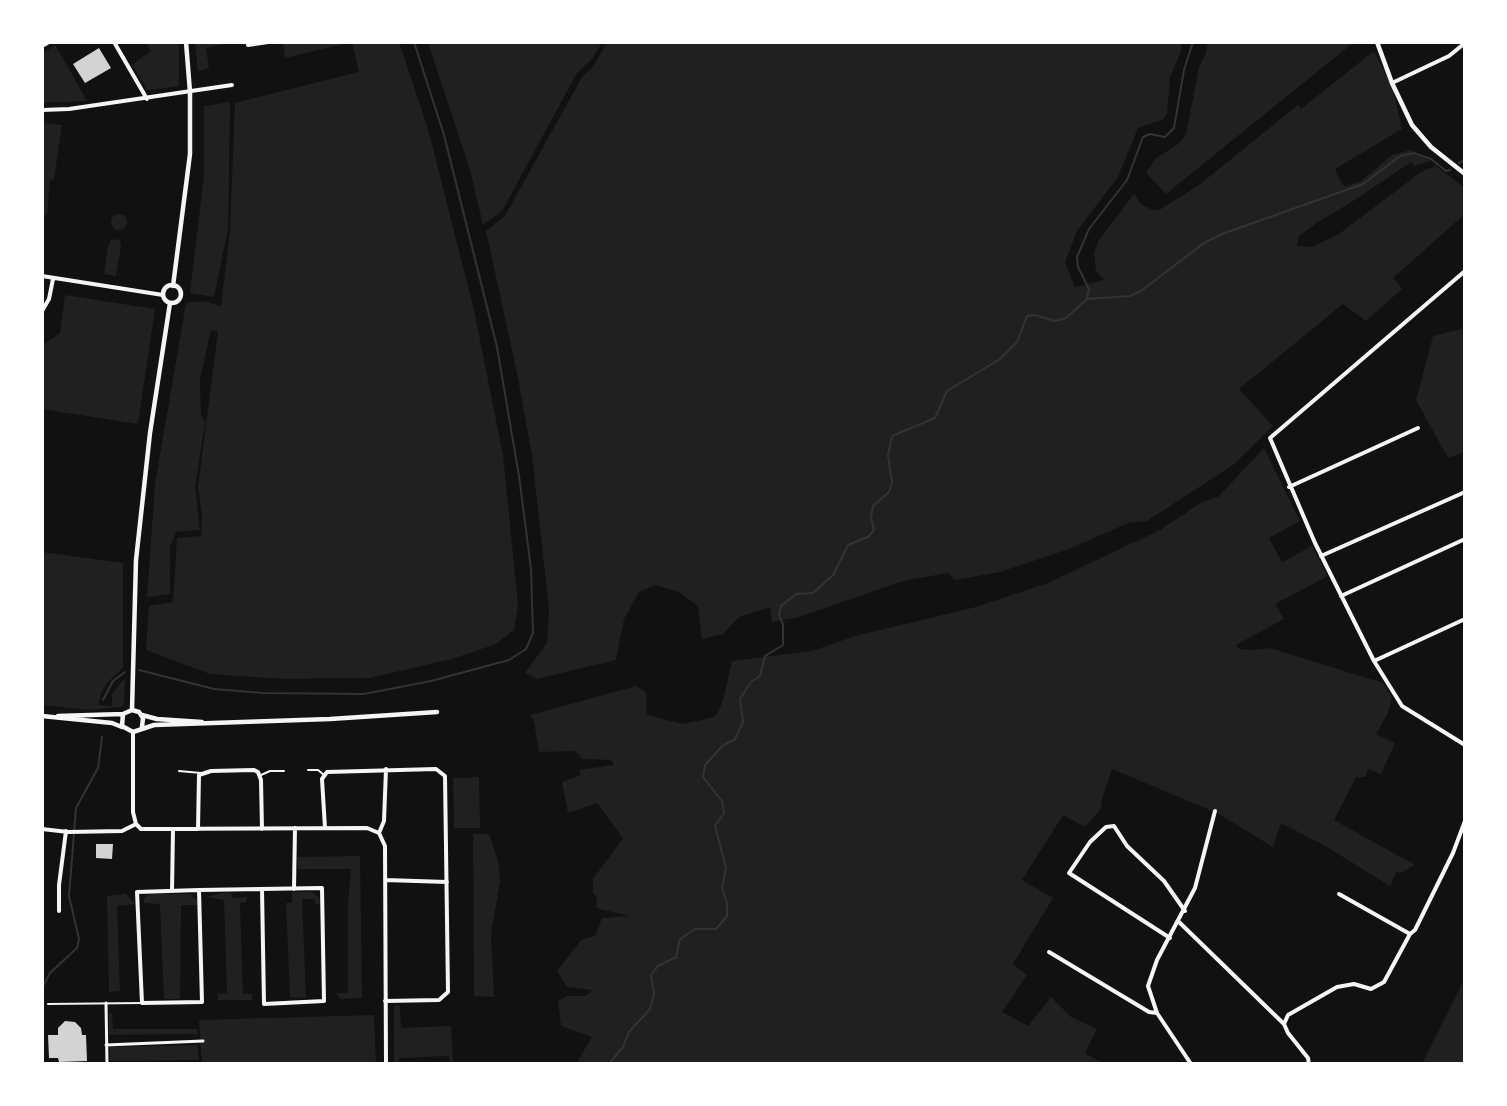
<!DOCTYPE html>
<style>
body{margin:0}
#map{position:relative;width:1507px;height:1106px;overflow:hidden;background:#111;font-family:"Exo 2",sans-serif}
canvas{display:block}
.frame{position:absolute;inset:0;border:44px solid #fff;pointer-events:none}
</style>
<div id="map">
<canvas width="1507" height="1106"></canvas>
<div class="frame"></div>
</div>
<script>
const context = document.querySelector('canvas').getContext('2d');
context.lineJoin = 'round';
function paint(path, color) {
  context.fillStyle = color;
  context.fill(path, 'evenodd');
}
function shape(rows) {
  const path = new Path2D();
  for (const r of rows) {
    if (r.length === 3) {
      path.moveTo(r[0] + r[2], r[1]);
      path.arc(r[0], r[1], r[2], 0, 2 * Math.PI);
      continue;
    }
    path.moveTo(r[0], r[1]);
    for (let i = 2; i < r.length; i += 2) path.lineTo(r[i], r[i + 1]);
  }
  return path;
}
function trace(path, color, width, dash) {
  context.strokeStyle = color;
  context.lineWidth = width;
  context.lineCap = dash ? 'butt' : 'round';
  context.setLineDash(dash || []);
  context.stroke(path);
}
paint(shape([
 [146,42,179,42,179,86,148,90,132,65,151,51],
 [195,42,224,42,225,44,206,48,209,68,198,71],
 [283,42,344,42,344,44,285,58],
 [352,42,399,42,428,129,474,310,503,455,518,605,514,630,496,644,452,659,369,678,282,679,210,674,146,650,149,606,173,602,177,538,201,536,202,515,198,487,218,332,211,330,200,379,201,415,205,423,195,486,200,530,176,532,170,547,170,594,147,597,155,484,186,303,204,301,221,306,230,232,235,103,359,72],
 [428,42,602,42,593,58,577,73,502,211,483,225,470,170],
 [607,42,1181,42,1181,52,1170,77,1167,114,1162,120,1138,128,1118,177,1077,231,1065,262,1075,287,1104,280,1096,271,1094,252,1099,240,1134,194,1142,205,1153,210,1161,209,1199,185,1298,105,1301,109,1374,51,1393,89,1402,129,1335,169,1341,182,1345,187,1361,181,1392,155,1411,150,1430,161,1415,166,1411,162,1358,198,1315,224,1298,237,1297,246,1312,247,1339,234,1421,172,1436,166,1465,188,1465,214,1393,278,1402,289,1366,321,1343,304,1239,389,1273,426,1233,465,1147,521,1128,523,1069,549,1000,572,955,580,948,573,903,581,799,617,772,622,770,607,739,617,723,634,702,639,698,606,679,592,655,585,639,592,624,619,616,660,537,679,525,673,547,643,549,609,532,455,517,373,486,231,505,216,582,77,593,67],
 [1208,42,1354,42,1166,194,1146,173,1155,159,1177,145,1186,135,1199,67,1206,53],
 [55,45,68,67,87,101,42,103,42,54],
 [230,102,228,229,214,297,190,293,204,175,204,106],
 [42,123,62,125,54,179,50,180,47,215,42,214],
 [119,222,8],
 [115,239,120,241,121,246,116,276,104,274,108,246,111,240],
 [65,295,155,309,138,424,42,409,42,346,60,333],
 [1465,328,1465,452,1448,458,1416,400,1433,336],
 [1264,448,1300,521,1269,538,1282,562,1312,546,1328,576,1275,604,1284,619,1236,645,1239,649,1254,650,1270,648,1383,683,1392,698,1388,713,1376,734,1395,743,1381,774,1368,769,1365,777,1356,777,1334,820,1415,865,1401,873,1396,872,1390,886,1322,844,1281,823,1273,847,1217,813,1112,769,1102,799,1101,809,1085,827,1063,815,1022,880,1053,898,1013,964,1027,975,1002,1012,1028,1026,1051,997,1071,1017,1097,1029,1085,1053,1105,1064,576,1064,592,1037,561,1026,558,1001,568,996,586,996,592,990,567,987,557,971,581,940,595,936,602,918,629,916,596,908,597,897,593,893,593,879,623,838,597,803,568,813,562,782,581,775,579,770,614,765,611,760,582,759,575,751,539,752,534,721,530,715,636,686,646,692,647,715,683,724,715,717,723,701,732,661,812,651,855,636,976,607,1048,583,1160,530,1202,502,1218,497],
 [42,552,123,563,123,668,108,682,101,693,98,705,112,706,112,694,125,678,124,704,121,707,89,710,42,705],
 [479,777,480,828,454,828,453,778],
 [473,834,489,834,498,860,500,881,491,934,494,997,474,996],
 [360,856,362,998,341,999,336,993,348,993,348,902,351,869,298,869,297,857],
 [292,892,312,892,318,897,320,904,315,904,315,899,302,899,306,998,290,997,286,903,292,903],
 [223,893,231,893,232,898,247,897,246,902,240,903,243,994,252,994,252,1000,218,1000,218,994,227,993,224,900,206,897],
 [126,894,135,904,117,906,120,991,109,992,107,896],
 [150,894,190,894,197,900,197,905,181,905,180,999,164,999,160,904,144,903,144,898],
 [1465,977,1465,1064,1422,1064],
 [394,1006,400,1006,401,1028,451,1026,453,1064,450,1064,449,1056,400,1058,399,1062,394,1063],
 [109,1013,112,1014,113,1029,197,1029,198,1034,109,1035],
 [374,1015,376,1064,202,1064,199,1020],
 [197,1045,199,1060,110,1061,110,1047]
]), '#202020');
trace(shape([
 [1459,163,1465,160],
 [1087,299,1130,296,1141,291,1204,243,1222,234,1363,184,1400,156,1414,153,1431,159,1446,171,1450,170],
 [1087,299,1089,289,1078,267,1077,257,1089,229,1127,180,1143,137,1150,134,1165,137,1174,128,1184,70,1193,42],
 [139,670,214,689,263,693,364,694,431,681,509,660,526,649,533,633,531,569,519,476,497,347,444,135,414,42],
 [103,700,113,681,125,672],
 [42,988,50,973,77,948,79,939,69,896,76,808,98,768,102,737],
 [609,1064,623,1047,629,1032,650,1009,654,994,651,975,658,966,676,957,680,939,695,929,716,929,727,916,727,903,722,888,726,868,715,826,724,813,722,801,703,777,705,765,722,746,735,739,743,722,740,699,751,682,760,676,765,656,783,645,783,624,779,615,781,606,796,594,813,593,833,575,848,545,868,537,874,530,871,518,873,506,889,492,892,483,888,455,892,436,935,418,947,391,1000,359,1017,342,1027,316,1035,315,1055,321,1066,318,1087,299]
]), '#333', 2);
paint(shape([
 [99,48,111,68,85,83,73,64],
 [96,844,113,844,112,859,96,858],
 [65,1021,75,1022,81,1028,82,1035,86,1035,87,1061,59,1062,58,1058,49,1058,48,1035,58,1035,58,1028]
]), '#d3d3d3');
trace(shape([
 [308,770,318,770,324,775],
 [179,771,201,773],
 [261,775,270,771,284,771],
 [48,1004,142,1003]
]), '#f5f5f5', 2);
trace(shape([
 [106,1003,107,1064],
 [106,1045,203,1041]
]), '#f5f5f5', 3);
trace(shape([
 [114,42,147,99],
 [248,42,248,45,268,42],
 [42,46,49,42],
 [1392,83,1449,56,1465,43],
 [42,110,69,109,232,85],
 [1465,271,1270,438,1315,543,1374,661,1402,706,1465,745],
 [42,276,163,295],
 [42,311,49,299,53,279],
 [1289,487,1418,428],
 [1321,556,1465,492],
 [1341,596,1465,539],
 [1374,661,1465,619],
 [133,732,133,812,136,824,141,829,367,828,379,833],
 [325,828,322,779,327,772,436,769,445,776,448,992,439,1000,385,1001],
 [42,829,68,832,122,831,136,824],
 [198,829,199,775,211,771,254,770,258,772,261,780,262,829],
 [379,833,385,846,386,1064],
 [379,833,384,821,386,769],
 [385,880,447,882],
 [294,889,295,828],
 [199,890,202,1002,142,1003,137,892,199,890,322,888,324,1001,264,1004,262,889],
 [172,891,173,830],
 [1339,894,1410,934],
 [59,911,59,885,66,831],
 [1179,922,1284,1024,1288,1033,1308,1058,1309,1064],
 [1170,938,1069,873,1090,842,1106,827,1114,826,1127,846,1164,881,1185,911],
 [1049,952,1149,1012,1157,1013],
 [1284,1024,1288,1015,1337,987,1354,984,1371,989,1384,982,1410,934,1415,930,1453,853,1465,821],
 [1191,1064,1157,1013,1148,986,1157,960,1195,888,1215,811]
]), '#f5f5f5', 4);
trace(shape([
 [1377,42,1392,83,1412,125,1431,147,1465,174],
 [172,294,9],
 [173,286,190,154,190,92,186,42],
 [132,710,136,560,150,433,170,303],
 [142,715,157,719,202,722],
 [42,716,112,723,122,727],
 [58,716,123,714],
 [142,727,143,718,139,712,132,710,123,714,122,726,133,732,154,725,330,719,437,712]
]), '#f5f5f5', 4.5);
</script>
